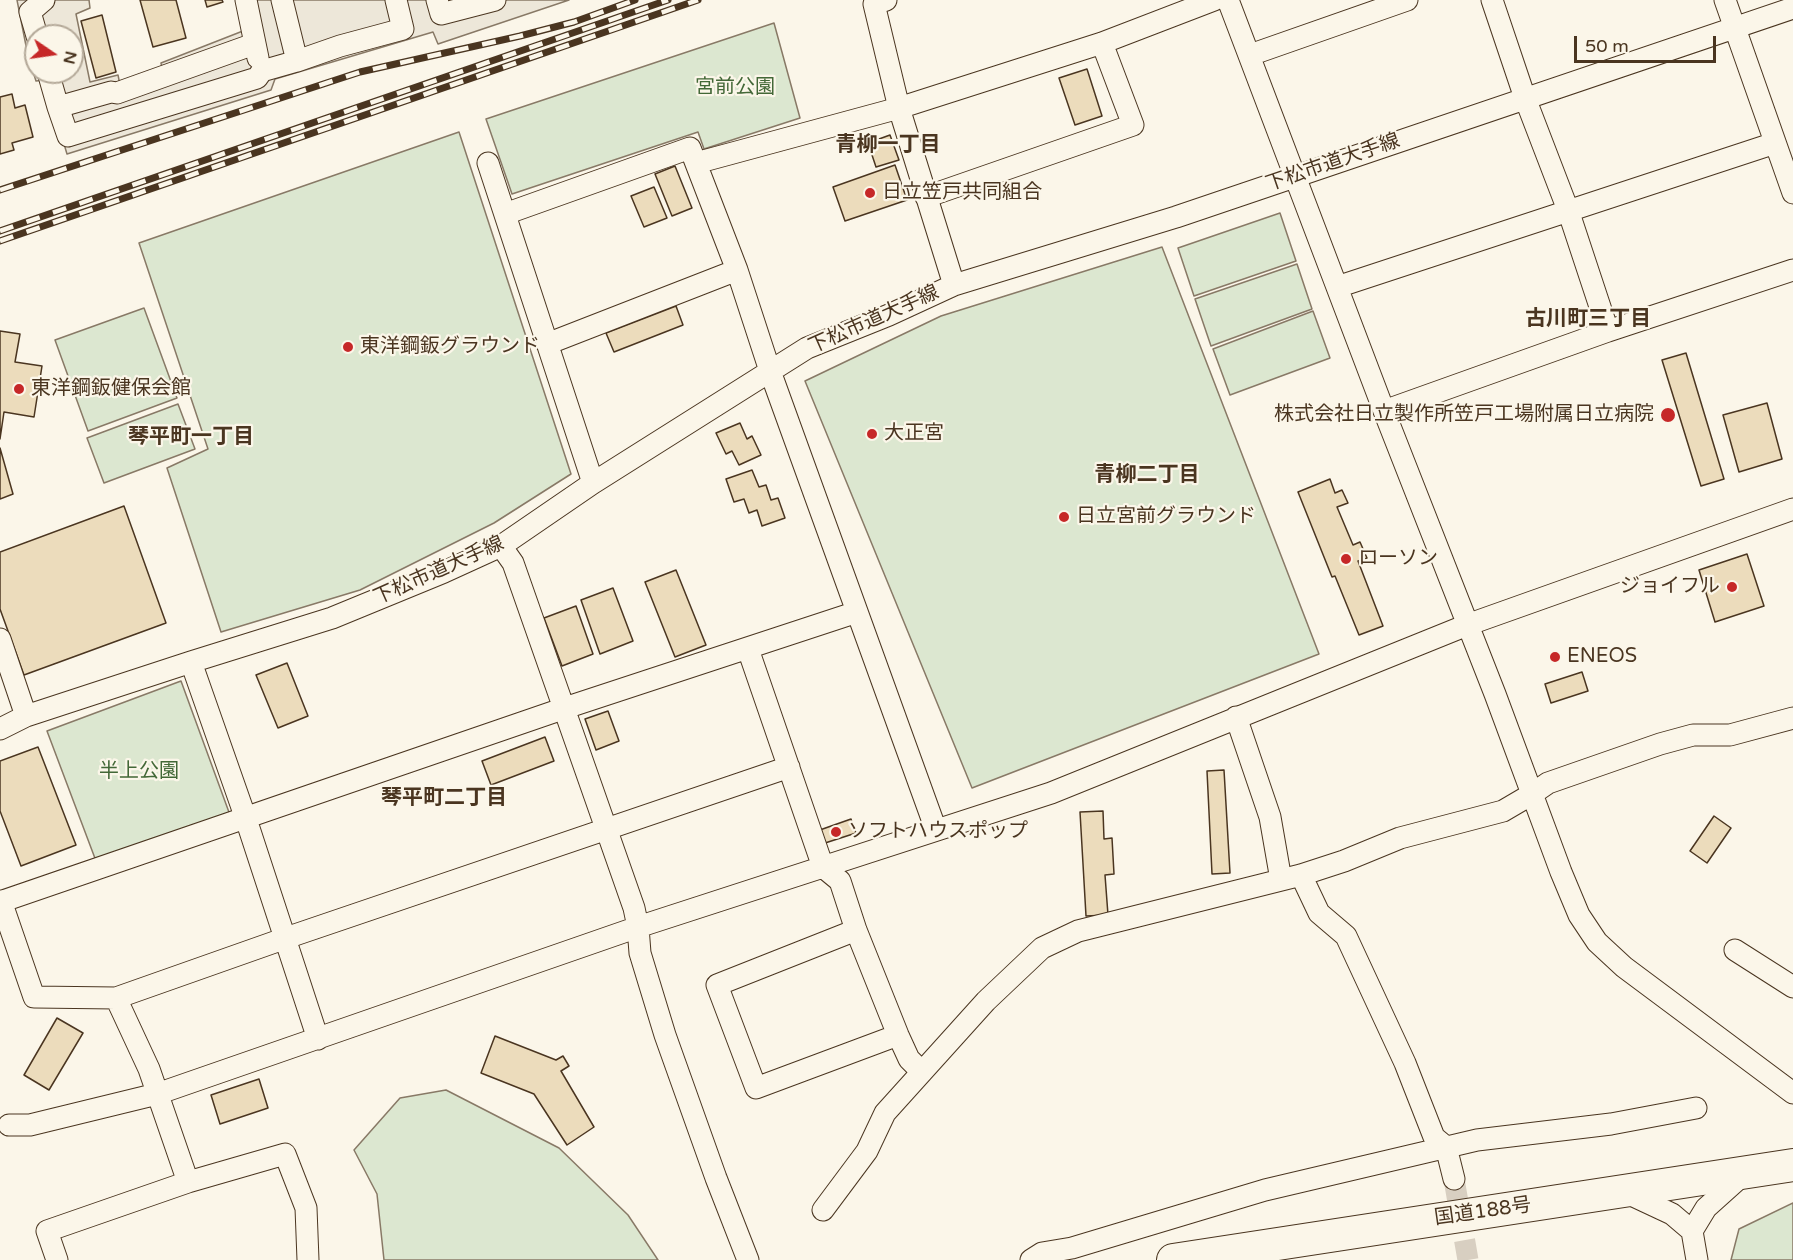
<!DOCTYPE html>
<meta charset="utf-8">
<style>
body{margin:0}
#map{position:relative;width:1793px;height:1260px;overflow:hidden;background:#fbf6e9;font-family:"Varela Round",sans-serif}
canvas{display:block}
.north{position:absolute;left:24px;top:24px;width:60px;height:60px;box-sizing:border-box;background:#fbf6e9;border:2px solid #b4a999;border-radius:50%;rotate:103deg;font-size:16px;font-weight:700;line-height:24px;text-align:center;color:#4a3520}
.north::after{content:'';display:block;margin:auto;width:21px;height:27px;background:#c62828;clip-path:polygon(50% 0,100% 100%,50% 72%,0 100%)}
.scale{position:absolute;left:1574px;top:36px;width:142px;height:27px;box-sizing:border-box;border:3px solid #4a3520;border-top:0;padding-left:8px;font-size:18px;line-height:21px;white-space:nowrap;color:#4a3520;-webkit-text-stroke:4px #fbf6e9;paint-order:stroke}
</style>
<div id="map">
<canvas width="1793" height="1260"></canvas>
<div class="north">N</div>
<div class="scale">50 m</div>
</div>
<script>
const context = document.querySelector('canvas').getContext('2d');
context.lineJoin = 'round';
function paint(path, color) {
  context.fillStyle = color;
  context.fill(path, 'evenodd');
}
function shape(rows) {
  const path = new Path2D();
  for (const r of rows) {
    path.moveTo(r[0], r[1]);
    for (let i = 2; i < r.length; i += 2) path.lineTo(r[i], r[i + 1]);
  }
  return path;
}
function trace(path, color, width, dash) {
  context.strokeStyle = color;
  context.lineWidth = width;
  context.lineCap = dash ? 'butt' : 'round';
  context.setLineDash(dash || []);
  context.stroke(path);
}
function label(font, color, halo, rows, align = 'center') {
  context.font = font + ' "Varela Round","Noto Sans JP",sans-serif';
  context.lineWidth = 4.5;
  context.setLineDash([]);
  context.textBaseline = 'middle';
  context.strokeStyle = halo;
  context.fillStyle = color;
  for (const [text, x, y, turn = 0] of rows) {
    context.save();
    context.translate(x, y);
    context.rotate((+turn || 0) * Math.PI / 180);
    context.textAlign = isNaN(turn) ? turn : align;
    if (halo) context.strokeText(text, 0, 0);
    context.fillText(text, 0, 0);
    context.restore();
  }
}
const green = shape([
 [774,23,800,118,704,149,698,132,512,194,486,119,774,23],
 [459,132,571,474,494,523,360,590,221,632,167,468,208,449,139,243,459,132],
 [1280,213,1296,261,1194,296,1178,248,1280,213],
 [1162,247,1319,654,972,788,805,381,941,316,1162,247],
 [1297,264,1312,309,1211,346,1195,299,1297,264],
 [144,308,177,398,88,431,55,340,144,308],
 [1313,311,1330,358,1230,395,1213,349,1313,311],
 [178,404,195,449,104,483,87,438,178,404],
 [181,681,230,815,96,861,47,731,181,681],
 [446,1090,559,1148,628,1215,658,1260,384,1260,377,1194,354,1150,400,1098,446,1090],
 [1793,1203,1793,1260,1731,1260,1739,1229,1793,1203]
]);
paint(green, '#dce7d0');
trace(green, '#887966', 1.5);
const parking = shape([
 [17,0,89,0,90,8,76,14,90,82,118,75,120,85,163,72,161,63,248,29,241,0,569,0,438,44,433,32,275,79,271,90,67,154,45,80,36,81,28,56,17,0],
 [36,36,72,36,72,72,36,72,36,36]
]);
paint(parking, '#ede7d9');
trace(parking, '#887966', 1.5);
const building = shape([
 [140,0,176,0,186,38,153,47,140,0],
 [205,0,222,0,223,2,207,7,205,0],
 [102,15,116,72,96,78,81,21,102,15],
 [1087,69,1102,116,1075,125,1059,78,1087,69],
 [12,94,15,108,25,105,33,137,12,143,14,150,0,154,0,97,12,94],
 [890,135,899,160,876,167,868,143,890,135],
 [895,165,907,200,845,221,833,187,895,165],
 [675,166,692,208,672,216,655,174,675,166],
 [654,187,667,218,644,227,631,196,654,187],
 [676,306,683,325,614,352,606,333,676,306],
 [0,331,20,334,15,362,42,366,34,417,4,412,0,439,0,331],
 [1686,353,1724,479,1701,486,1662,360,1686,353],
 [1767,403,1782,459,1739,472,1723,415,1767,403],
 [740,423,747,439,752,436,761,455,739,465,732,451,726,454,716,433,740,423],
 [0,448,13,494,0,499,0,448],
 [752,470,759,487,766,485,771,500,778,498,785,518,762,526,757,510,749,513,744,499,734,502,726,479,752,470],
 [1330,479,1335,493,1342,490,1348,503,1337,507,1353,545,1360,542,1367,558,1358,561,1383,626,1359,635,1335,576,1332,577,1298,492,1330,479],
 [124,506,166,623,24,675,0,609,0,552,124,506],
 [1747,554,1764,606,1715,622,1699,570,1747,554],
 [676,570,706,645,675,657,645,582,676,570],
 [613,588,633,641,600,654,581,600,613,588],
 [576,606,593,654,562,666,544,618,576,606],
 [287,663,308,716,278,728,256,675,287,663],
 [1582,672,1588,691,1551,703,1545,684,1582,672],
 [608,711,619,741,596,750,585,719,608,711],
 [545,737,554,761,491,785,482,761,545,737],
 [38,747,76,845,21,866,0,811,0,761,38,747],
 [1224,770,1230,873,1212,874,1207,771,1224,770],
 [1103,811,1104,839,1112,838,1114,874,1105,875,1108,915,1086,916,1080,812,1103,811],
 [1714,816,1731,828,1707,863,1690,851,1714,816],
 [851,819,856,833,822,844,817,831,851,819],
 [57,1018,83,1033,49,1090,24,1075,57,1018],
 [495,1036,556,1060,563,1056,569,1066,561,1071,594,1127,567,1145,534,1094,481,1073,495,1036],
 [259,1079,268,1108,220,1124,211,1095,259,1079]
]);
paint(building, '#ecdcbc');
trace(building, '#4a3520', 1.5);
trace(shape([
 [1454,1179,1468,1260]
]), '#d8cfc1', 21, [21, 10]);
const minor = shape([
 [246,0,258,58],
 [437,0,441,14,495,0],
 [886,0,874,4,899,108,954,285],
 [1228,0,1384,411,1495,694,1561,872,1579,915,1597,942,1624,967,1793,1093],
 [1492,0,1525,98,1568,210,1608,331],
 [1725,0,1793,193],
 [37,36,30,12,44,0],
 [1250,55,1407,0],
 [297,61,340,46,403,29,396,0],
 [48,72,58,107,111,92,117,93,254,44],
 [58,107,68,136,257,78,262,71,297,61,282,0],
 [488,163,593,483],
 [696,163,899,108,1102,43,1214,0],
 [926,197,1133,125,1102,43],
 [505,214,690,148,737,270,770,371,936,830],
 [1337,287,1775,143],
 [547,344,737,270],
 [1384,411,1608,331,1793,270],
 [501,546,513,563,634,908,638,927,640,953,665,1035,716,1178,748,1260],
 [0,639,26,716],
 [748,649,823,867,840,881,856,930,898,1035,909,1059,922,1072],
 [191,662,245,816,318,1039],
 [1236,717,1270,817,1281,880],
 [0,729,26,716,191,662,332,618,444,572,501,546,593,483,807,348,889,315,954,285,1176,217,1793,8],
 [1301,875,1319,913,1346,936,1405,1063,1434,1137,1446,1147,1454,1179],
 [1,901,34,997,116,998,149,1069,188,1182],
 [0,902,565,708,857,612],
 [856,930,717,985,756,1088,898,1035],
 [1735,950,1793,987],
 [116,998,286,938,789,767],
 [9,1125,30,1125,157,1094,638,927,1051,793,1467,625,1793,509],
 [1625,1192,1672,1214,1692,1231],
 [823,1210,867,1151,885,1113,986,1001,1042,948,1078,931,1301,875,1344,861,1400,838,1503,811,1532,794,1548,783,1660,744,1693,735,1730,735,1793,718],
 [57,1260,47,1231,188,1182,285,1154,306,1208,308,1260],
 [1031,1260,1042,1253,1072,1248,1265,1190,1477,1140,1611,1124,1696,1108],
 [1697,1260,1692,1231,1706,1208,1745,1173]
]);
const highway = shape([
 [1173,1260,1793,1165]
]);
trace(minor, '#4a3520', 23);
trace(highway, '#4a3520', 34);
trace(minor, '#fbf6e9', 21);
trace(highway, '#fbf6e9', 32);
const rail = shape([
 [0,190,360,72,520,36,574,22,635,0],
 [0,231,668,0],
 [0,241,698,0]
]);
trace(rail, '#4a3520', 7);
trace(rail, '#fbf6e9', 4.5, [14]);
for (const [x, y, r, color] of [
 [870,193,6,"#c62828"],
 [348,347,6,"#c62828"],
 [19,389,6,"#c62828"],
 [1668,415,8,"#c62828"],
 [872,434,6,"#c62828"],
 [1064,517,6,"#c62828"],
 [1346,559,6,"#c62828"],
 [1732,587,6,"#c62828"],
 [1555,657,6,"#c62828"],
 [836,832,6,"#c62828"]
]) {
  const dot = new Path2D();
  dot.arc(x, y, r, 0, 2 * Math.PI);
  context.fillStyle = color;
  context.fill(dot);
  trace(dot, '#fbf6e9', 2);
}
label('20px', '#436837', '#fbf6e9', [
 ["宮前公園",735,88],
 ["半上公園",139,772]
]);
label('20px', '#4a3520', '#fbf6e9', [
 ["下松市道大手線",1333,163,-19],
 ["下松市道大手線",874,320,-24],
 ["下松市道大手線",439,571,-24],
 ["国道188号",1483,1212,-8]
]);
label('20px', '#4a3520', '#fbf6e9', [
 ["日立笠戸共同組合",882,193],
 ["東洋鋼鈑グラウンド",360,347],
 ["東洋鋼鈑健保会館",31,389],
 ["株式会社日立製作所笠戸工場附属日立病院",1654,415,"right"],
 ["大正宮",884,434],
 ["日立宮前グラウンド",1076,517],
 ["ローソン",1358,559],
 ["ジョイフル",1720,587,"right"],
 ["ENEOS",1567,657],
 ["ソフトハウスポップ",848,832]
], 'left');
label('bold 21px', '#4a3520', '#fbf6e9', [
 ["青柳一丁目",888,145],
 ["古川町三丁目",1588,319],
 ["琴平町一丁目",191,437],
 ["青柳二丁目",1147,475],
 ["琴平町二丁目",444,798]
]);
</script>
